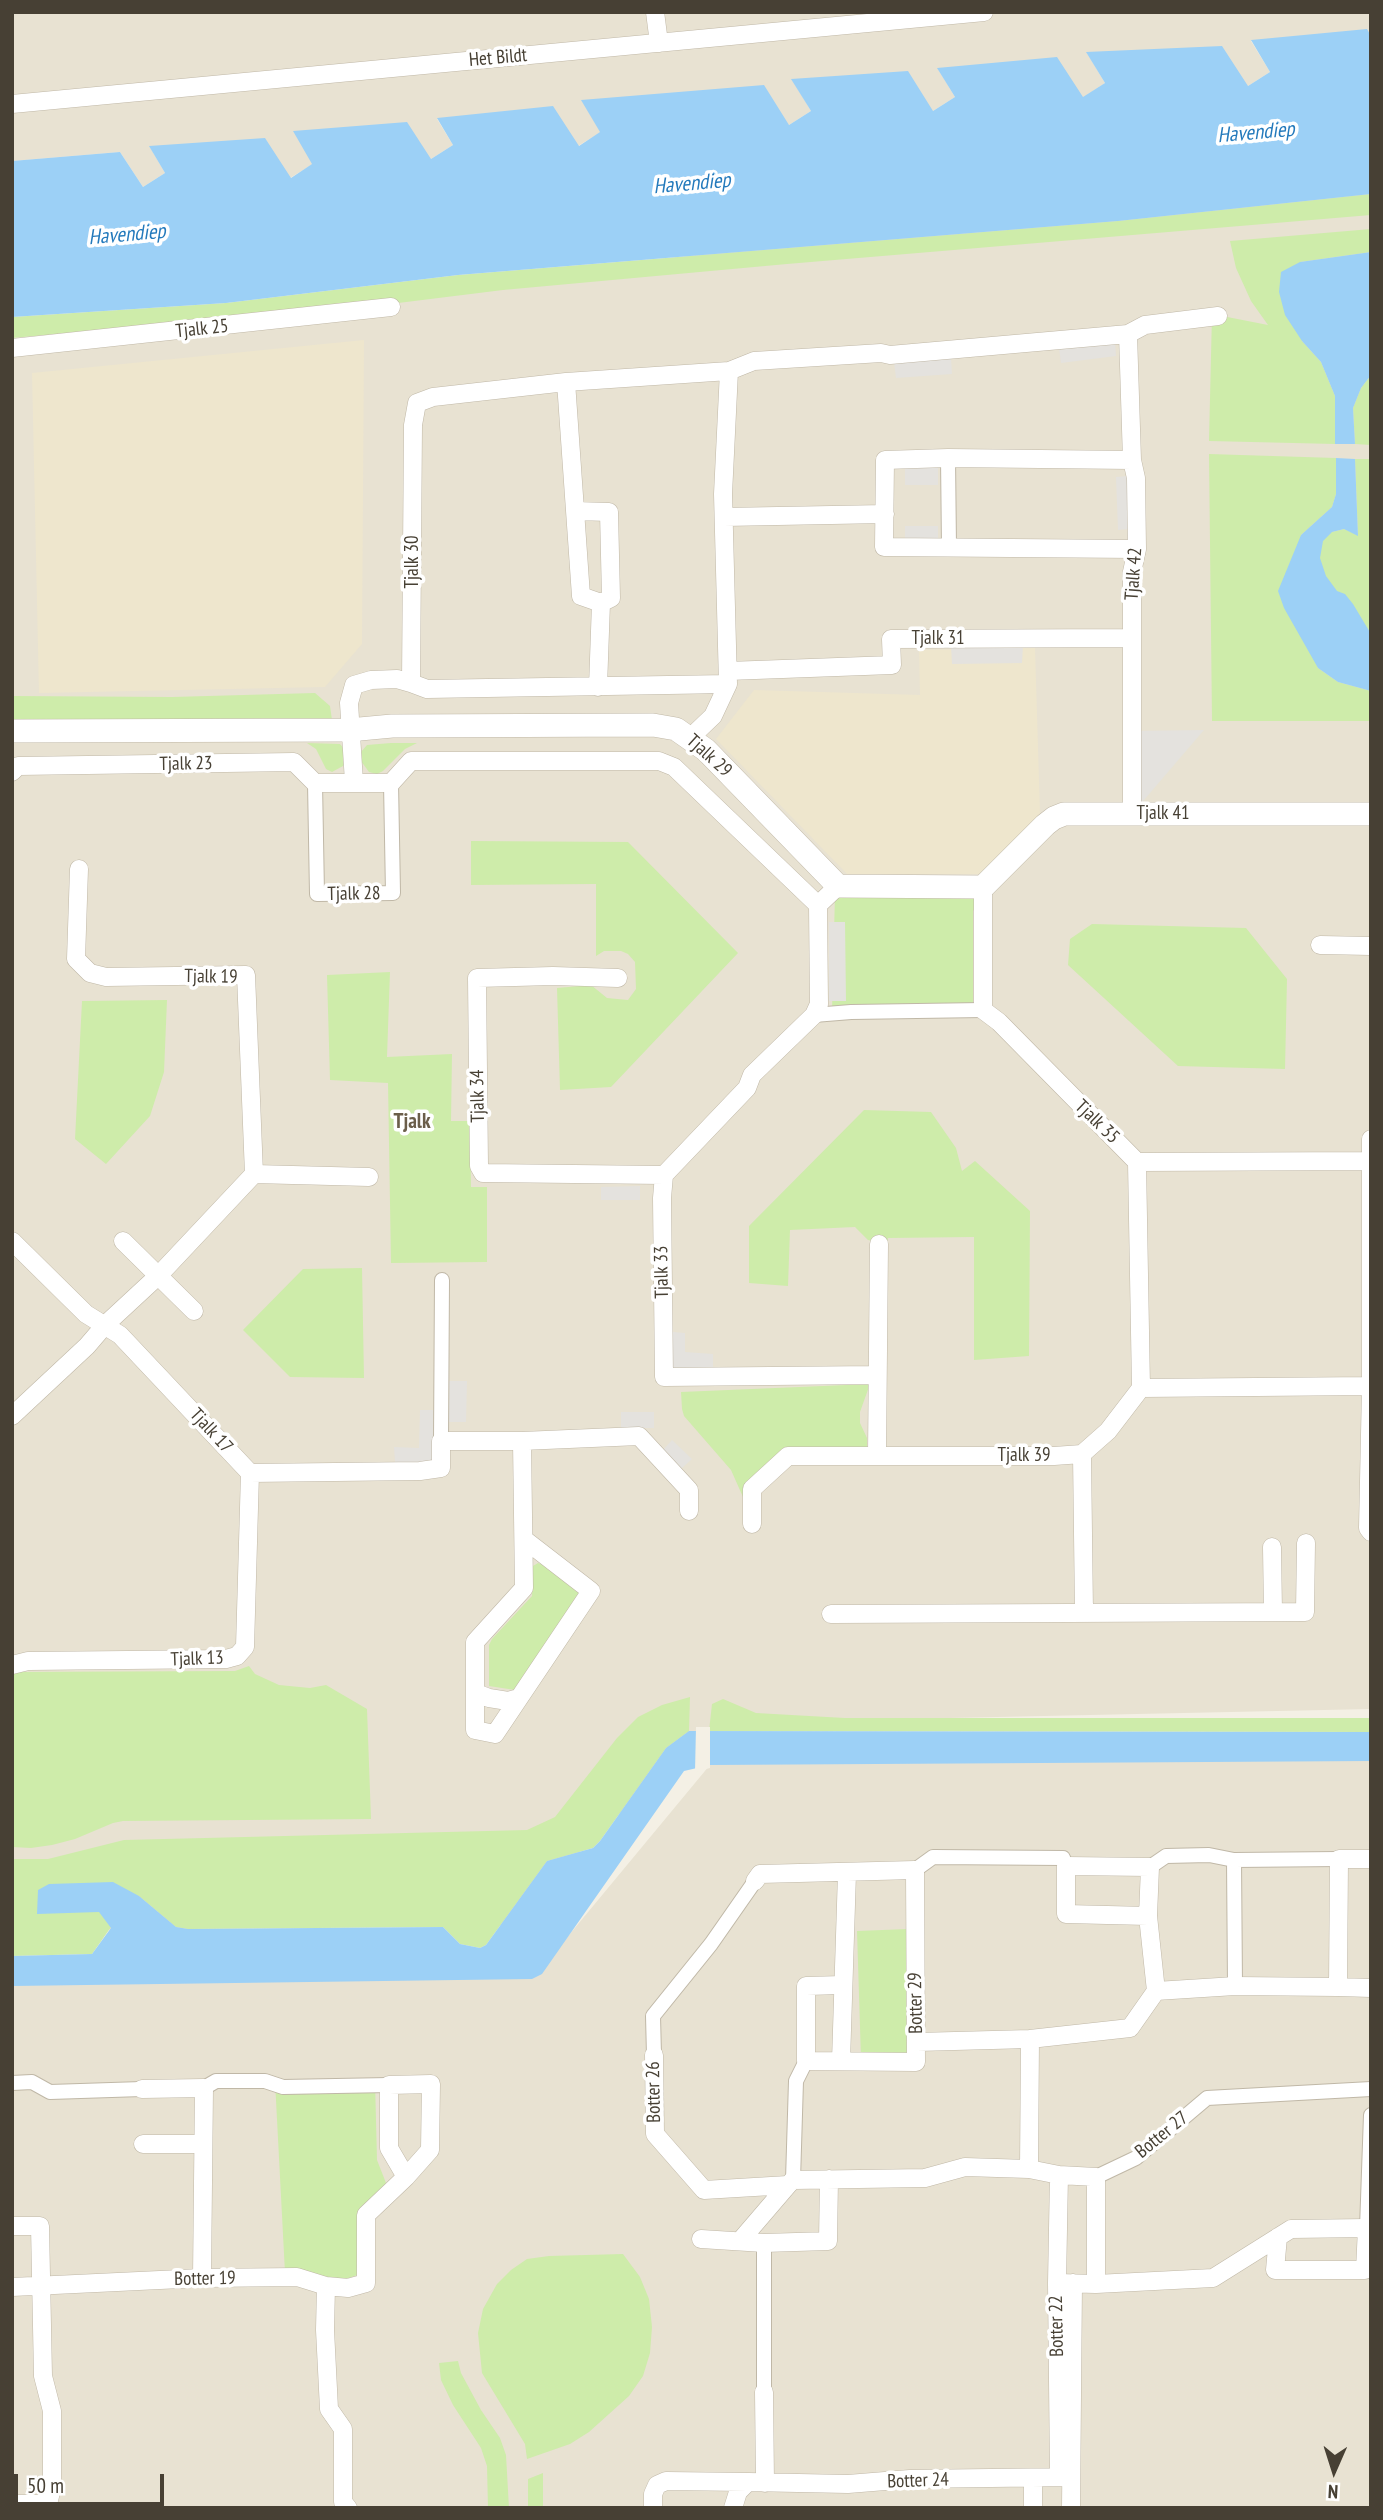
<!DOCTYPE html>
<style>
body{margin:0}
#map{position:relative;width:1383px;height:2520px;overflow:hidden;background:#f4f0e5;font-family:"PT Sans Narrow",sans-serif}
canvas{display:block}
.frame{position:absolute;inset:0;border:14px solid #474034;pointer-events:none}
.north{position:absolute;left:1299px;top:2436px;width:70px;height:70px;-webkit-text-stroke:5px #fff;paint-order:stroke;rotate:183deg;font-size:19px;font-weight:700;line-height:28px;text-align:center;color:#474034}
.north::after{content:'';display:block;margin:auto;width:24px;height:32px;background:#474034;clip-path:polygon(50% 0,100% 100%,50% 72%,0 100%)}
.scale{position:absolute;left:14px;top:2474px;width:150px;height:32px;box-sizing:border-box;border:4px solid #474034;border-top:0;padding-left:9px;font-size:21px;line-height:24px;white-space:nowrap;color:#474034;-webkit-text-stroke:5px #fff;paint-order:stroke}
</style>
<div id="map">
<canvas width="1383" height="2520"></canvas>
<div class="frame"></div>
<div class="north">N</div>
<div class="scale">50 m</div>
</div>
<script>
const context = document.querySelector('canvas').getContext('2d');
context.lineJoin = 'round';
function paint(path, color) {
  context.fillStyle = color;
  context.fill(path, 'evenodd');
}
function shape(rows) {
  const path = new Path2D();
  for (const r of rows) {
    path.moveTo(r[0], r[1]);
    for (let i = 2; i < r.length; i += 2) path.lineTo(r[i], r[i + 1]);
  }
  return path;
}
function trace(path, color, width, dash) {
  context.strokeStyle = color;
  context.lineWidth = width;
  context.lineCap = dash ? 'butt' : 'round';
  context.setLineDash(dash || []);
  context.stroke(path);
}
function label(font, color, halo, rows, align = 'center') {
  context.font = font + ' "PT Sans Narrow",sans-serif';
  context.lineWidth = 7;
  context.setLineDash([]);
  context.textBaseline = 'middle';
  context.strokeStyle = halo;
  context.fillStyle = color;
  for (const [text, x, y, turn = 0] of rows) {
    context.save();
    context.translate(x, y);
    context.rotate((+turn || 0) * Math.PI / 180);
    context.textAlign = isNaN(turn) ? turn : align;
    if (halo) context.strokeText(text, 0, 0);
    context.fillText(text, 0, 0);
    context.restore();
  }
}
paint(shape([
 [12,12,1371,12,1371,36,1366,30,1251,41,1270,72,1248,86,1087,53,1105,83,1083,98,938,69,955,97,933,111,792,79,811,111,789,125,582,100,601,132,578,146,437,119,453,145,431,159,294,131,313,164,290,178,150,147,165,173,143,187,120,152,12,161],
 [1371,172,1371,1709,716,1723,502,1925,12,1931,12,339],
 [1371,1737,1371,2508,12,2508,12,1984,545,1964,724,1748]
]), '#e8e2d2');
paint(shape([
 [364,340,362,644,325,687,39,693,32,373],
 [1035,648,1040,814,979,874,847,874,716,739,754,690,920,695,919,650]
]), '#eee6cd');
paint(shape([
 [1371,194,1371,215,787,264,503,290,366,307,12,338,12,317,226,303,458,275,1118,221],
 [1371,229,1371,252,1300,262,1302,341,1321,362,1335,396,1335,444,1209,441,1212,314,1268,325,1251,301,1236,268,1230,241],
 [1371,375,1371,445,1355,444,1353,408,1361,388],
 [1209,454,1336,458,1336,494,1332,507,1301,535,1312,654,1318,668,1338,682,1371,691,1371,721,1212,721],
 [1355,459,1371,459,1371,668,1305,570,1322,531,1332,532,1344,529,1358,535],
 [315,693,330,706,332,720,12,726,12,696,172,697],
 [307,743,340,744,345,750,346,761,343,766,332,772,326,769,316,749],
 [391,743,417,743,405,749,383,771,377,774,369,772,361,761,361,752,367,745],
 [471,841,628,842,738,953,611,1087,560,1090,557,988,591,985,607,998,628,1000,636,989,635,962,628,954,621,951,604,951,596,956,596,884,471,885],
 [987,890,973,911,973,1012,832,1011,835,894],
 [1092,924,1246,928,1287,979,1285,1069,1178,1066,1068,965,1070,939],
 [390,972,387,1057,452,1054,451,1121,470,1121,471,1187,487,1187,487,1262,391,1263,388,1083,330,1080,327,975],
 [167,1000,164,1072,150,1116,106,1164,75,1139,82,1001],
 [864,1110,931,1112,956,1148,962,1171,975,1161,1030,1211,1029,1356,974,1360,974,1237,888,1238,887,1244,868,1240,855,1227,790,1230,788,1286,749,1283,749,1226],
 [362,1268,364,1378,290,1377,243,1330,303,1269],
 [870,1384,860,1412,860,1423,867,1438,867,1451,786,1456,747,1506,731,1470,684,1416,682,1409,681,1392],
 [538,1563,546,1566,581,1594,515,1690,489,1686,489,1645,492,1639,532,1596,533,1566],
 [249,1666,255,1674,279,1685,310,1688,326,1685,367,1709,371,1819,123,1821,113,1823,75,1839,52,1845,31,1848,12,1847,12,1672,235,1671],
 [690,1697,689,1731,666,1748,600,1841,593,1848,547,1861,486,1945,480,1948,460,1944,443,1927,188,1929,176,1927,139,1896,49,1884,82,1911,100,1912,111,1927,92,1954,12,1956,12,1859,48,1859,124,1840,527,1830,555,1817,617,1738,638,1717,662,1705],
 [723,1699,756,1713,845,1718,1371,1718,1371,1732,709,1731,712,1704],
 [908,1929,907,2057,861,2059,857,1931],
 [275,2081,375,2081,377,2160,386,2183,361,2223,363,2273,343,2280,285,2273],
 [623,2254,640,2277,649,2299,652,2327,650,2353,643,2376,629,2396,589,2432,570,2444,527,2459,525,2444,482,2373,478,2333,483,2309,497,2284,511,2270,527,2259,549,2256],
 [458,2361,461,2373,481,2410,500,2438,506,2455,509,2508,488,2508,487,2466,481,2448,453,2405,441,2380,439,2363],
 [543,2473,543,2508,528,2508,528,2479]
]), '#ceecaa');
paint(shape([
 [1115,341,1116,356,1061,363,1059,348],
 [951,357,952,374,896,378,894,362],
 [905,468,938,468,938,485,905,485],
 [1129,476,1129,529,1118,530,1116,477],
 [905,526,938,526,938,542,905,543],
 [1023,646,1022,663,952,664,951,647],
 [1204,730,1132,814,1132,731],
 [829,922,845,922,846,1001,829,1001],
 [640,1186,640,1200,601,1200,601,1187],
 [673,1332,685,1333,685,1352,713,1354,713,1369,673,1369],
 [449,1381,467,1381,466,1422,448,1422],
 [420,1410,434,1410,433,1462,395,1462,394,1447,419,1448],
 [621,1412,654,1412,654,1428,621,1428],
 [672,1440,692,1459,681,1469,663,1450]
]), '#e4e2de');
paint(shape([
 [1367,29,1371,36,1371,194,1118,221,458,275,226,303,12,317,12,161,120,152,143,187,165,173,149,146,265,138,291,178,312,164,293,131,407,122,431,159,453,145,437,118,553,106,579,146,600,132,581,100,764,85,789,125,811,111,791,79,908,71,933,111,955,97,937,68,1057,57,1083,97,1105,83,1086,52,1222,46,1248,86,1270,72,1251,40],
 [1371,252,1371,375,1361,388,1353,408,1355,444,1335,444,1335,396,1321,362,1302,341,1285,315,1279,292,1281,272,1300,262],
 [1336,458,1355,459,1358,536,1344,529,1332,532,1323,541,1320,558,1326,576,1337,591,1345,594,1353,604,1371,634,1371,691,1338,682,1318,668,1284,608,1278,591,1301,535,1332,507,1336,494],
 [689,1731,1371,1732,1371,1761,710,1765,684,1771,542,1974,532,1979,12,1986,12,1956,92,1954,111,1928,99,1912,37,1914,38,1890,49,1884,113,1882,139,1896,176,1927,188,1929,443,1927,460,1944,480,1948,486,1945,547,1861,593,1848,600,1841,666,1748]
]), '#9cd0f6');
paint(shape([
 [696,1727,710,1727,710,1768,695,1772]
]), '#f4f0e5');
const pedestrian = shape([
 [948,458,949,547],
 [315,783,317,894,393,893,391,783],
 [814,1015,851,1012,983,1010],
 [441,1441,442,1280],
 [1234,1860,1235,1986],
 [1150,1867,1166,1856,1209,1855,1234,1860,1339,1859],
 [915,1870,933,1857,1063,1858,1066,1866],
 [654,2055,653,2016,711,1944,755,1881],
 [12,2083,32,2082,50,2092,142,2089],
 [204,2088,216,2081,265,2081,283,2087,389,2085],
 [1096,2177,1136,2158,1207,2098,1371,2089],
 [793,2180,796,2081,806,2061],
 [1367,2228,1371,2115],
 [764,2392,764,2243]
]);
const minor = shape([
 [655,12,659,43],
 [12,104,984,12],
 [1128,334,1132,460,1136,478,1137,549,1132,572,1132,814],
 [12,348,391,307],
 [729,371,754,361,881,353,890,355,1128,334,1145,325,1218,316],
 [566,382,581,596,601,603],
 [1132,460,948,458,885,460,884,547,1137,549],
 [575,511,609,512,611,598,601,603,598,687],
 [724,517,885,514],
 [728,671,892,665,891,639,1131,638],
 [691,737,713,716,728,684,723,494,729,371,566,382,433,397,417,403,413,425,411,683,427,689,728,684],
 [12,772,18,766,294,762,315,783,391,783,411,761,659,761,674,767,818,905],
 [354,782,349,703,354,685,371,680,397,679,411,683],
 [79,869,76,959,90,973,106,977,246,975,254,1174],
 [838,886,818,905,819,1004,814,1015,752,1075,747,1088,664,1175,662,1198,664,1377,877,1375],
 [983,887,983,1010,999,1022,1137,1162,1141,1388],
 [1320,945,1371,946],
 [618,978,553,976,477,978,479,1166,483,1173,664,1175],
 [1371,1139,1371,1380],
 [1137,1162,1371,1161],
 [12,1241,86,1314,120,1335,250,1473,420,1471,441,1468,441,1441,522,1441,639,1436,689,1490,689,1511],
 [123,1241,194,1311],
 [1141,1388,1371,1386],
 [1371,1388,1368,1528,1371,1532],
 [12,1416,87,1346,105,1325,159,1275,254,1174,369,1177],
 [522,1441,524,1588,475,1642,475,1730,495,1734,591,1591,525,1540],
 [1082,1454,1084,1613],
 [877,1455,879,1244],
 [752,1524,752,1489,788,1456,1054,1456,1082,1454,1108,1431,1141,1388],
 [1272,1547,1273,1612],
 [831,1614,1305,1612,1306,1543],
 [12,1665,28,1661,226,1659,237,1656,245,1647,250,1473],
 [476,1693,489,1698,508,1701,519,1698],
 [755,1881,760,1874,915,1870,916,2062,806,2061,806,1986,843,1985],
 [1148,1916,1066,1914,1066,1866,1150,1867,1148,1916,1156,1991],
 [1338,1987,1371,1988],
 [1030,2039,1130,2028,1156,1991,1235,1986,1338,1987,1339,1859,1371,1859],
 [917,2042,1030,2039,1029,2169,1059,2175,1096,2177,1096,2284],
 [654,2055,655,2134,704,2190,788,2185,793,2180,925,2178,965,2167,1029,2169],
 [841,2061,847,1873],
 [142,2089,204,2088,202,2278],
 [143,2144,202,2144],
 [12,2226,40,2226,43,2376,52,2411,52,2488,47,2508],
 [701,2239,764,2243,828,2241,829,2179],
 [740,2241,788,2185],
 [1057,2283,1096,2284,1213,2278,1291,2229,1367,2228,1365,2270,1275,2270,1278,2237],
 [326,2286,325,2330,329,2409,343,2429,343,2502,348,2508],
 [12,2287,202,2278,297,2277,326,2286,348,2288,366,2283,366,2215,406,2177,389,2148,389,2085,431,2084,430,2150,406,2177],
 [764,2392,765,2483],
 [1059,2477,1057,2283,1059,2175],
 [748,2482,848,2484,910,2479,1071,2477],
 [12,2504,47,2504],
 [653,2508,653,2494,657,2485,666,2481,748,2482,738,2492,733,2508],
 [1033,2508,1033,2478],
 [1071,2508,1073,2283]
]);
const tertiary = shape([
 [12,731,349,730,392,726,653,725,676,729,706,750,838,886,983,887,1045,825,1054,818,1064,814,1371,814]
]);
trace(pedestrian, '#c0b8a7', 16);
trace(minor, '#c0b8a7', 19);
trace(tertiary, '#c0b8a7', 24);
trace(pedestrian, '#fff', 14);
trace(minor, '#fff', 18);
trace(tertiary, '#fff', 23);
label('19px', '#474034', '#fff', [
 ["Het Bildt",498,58,-5],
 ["Tjalk 25",202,329,-6],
 ["Tjalk 30",413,562,-90],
 ["Tjalk 42",1134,574,-86],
 ["Tjalk 31",938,639],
 ["Tjalk 29",709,756,42],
 ["Tjalk 23",186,764,-1],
 ["Tjalk 41",1163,814],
 ["Tjalk 28",354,894,-1],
 ["Tjalk 19",211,977,1],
 ["Tjalk 34",478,1096,-91],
 ["Tjalk 35",1097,1122,44],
 ["Tjalk 33",662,1272,-91],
 ["Tjalk 17",211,1431,47],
 ["Tjalk 39",1024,1456],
 ["Tjalk 13",197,1659,-2],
 ["Botter 29",916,2003,-91],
 ["Botter 26",654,2092,-91],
 ["Botter 27",1162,2135,-39],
 ["Botter 19",205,2279,-1],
 ["Botter 22",1057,2326,-91],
 ["Botter 24",918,2481,-2]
]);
label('italic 21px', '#247abc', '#fff', [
 ["Havendiep",1256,133,-5],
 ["Havendiep",692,184,-5],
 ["Havendiep",127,235,-5]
]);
label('bold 21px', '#6b5e4a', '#fff', [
 ["Tjalk",412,1122]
]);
</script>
